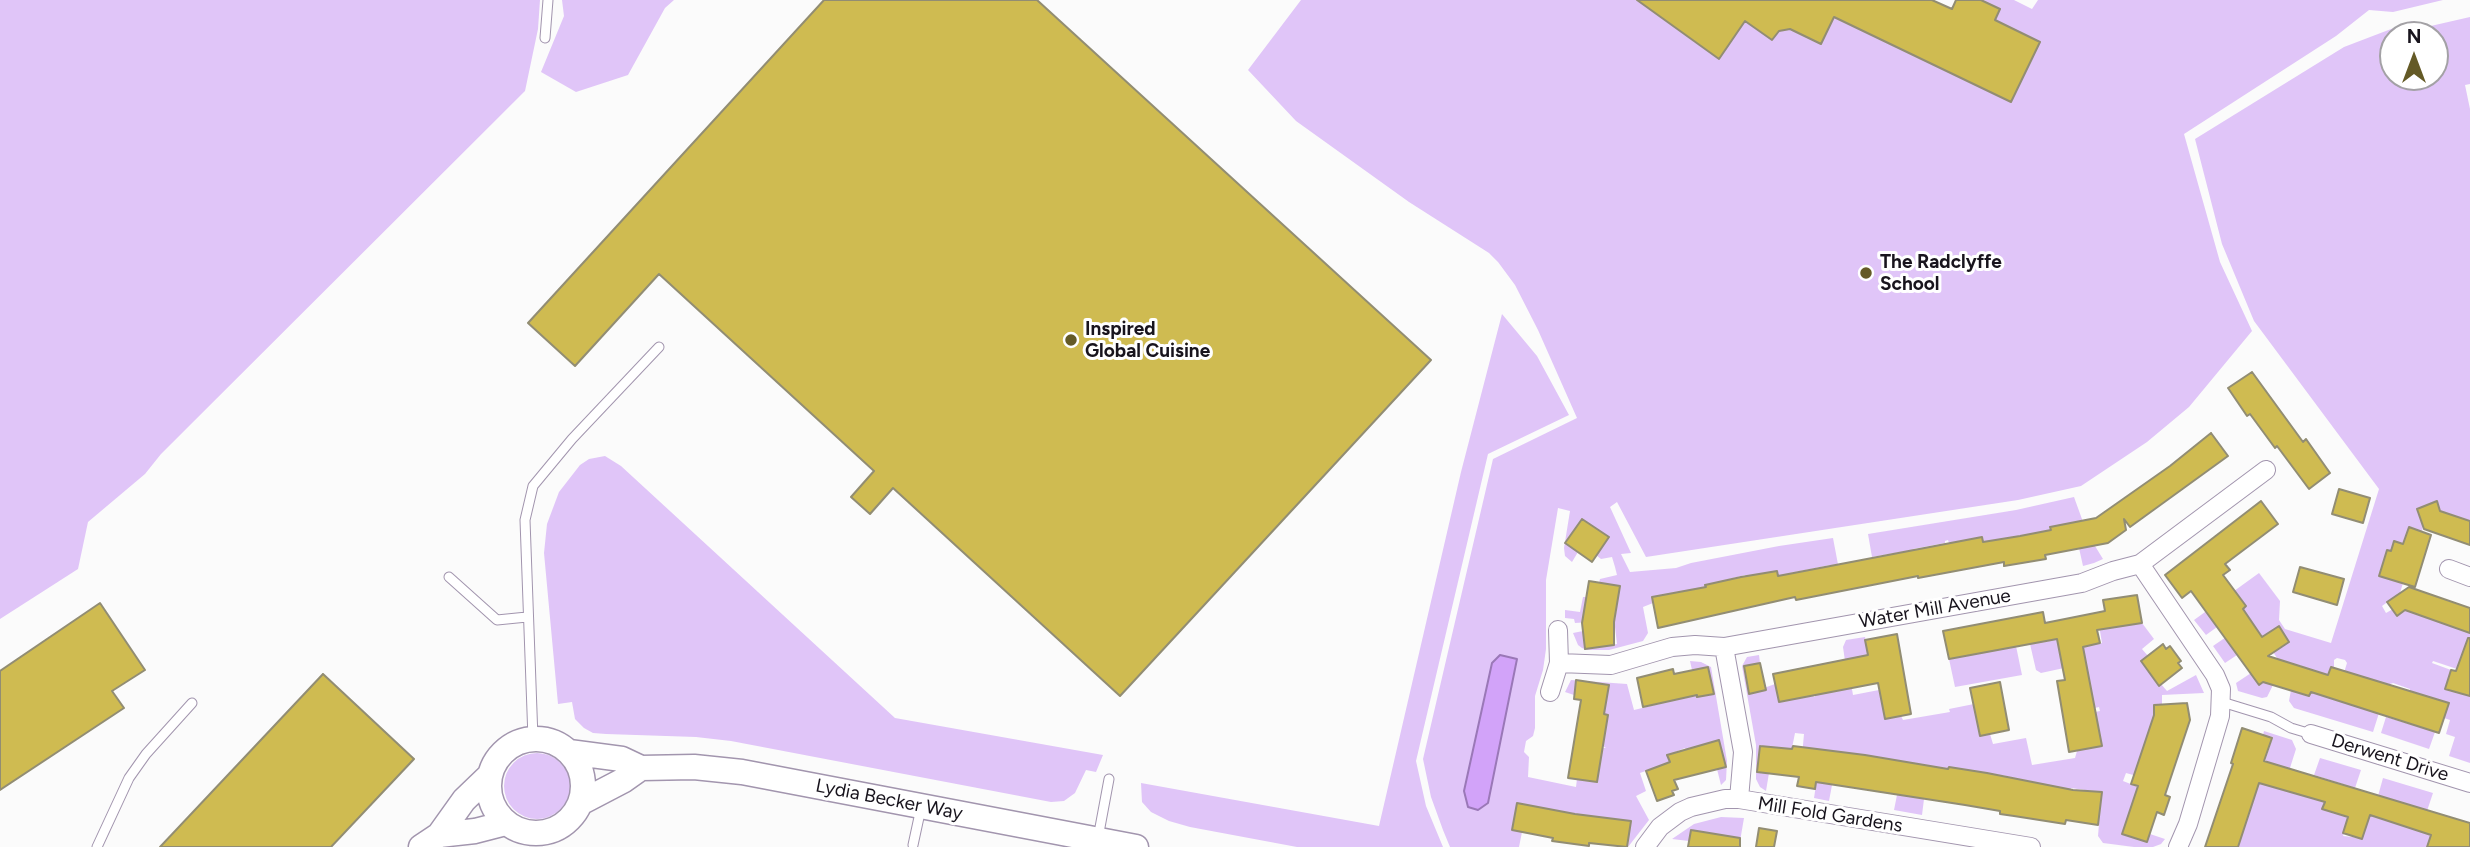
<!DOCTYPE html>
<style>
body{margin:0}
#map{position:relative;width:2470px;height:847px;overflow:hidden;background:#fbfbfb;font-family:Figtree,sans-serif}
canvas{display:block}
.north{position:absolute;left:2379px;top:21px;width:70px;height:70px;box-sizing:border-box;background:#fff;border:2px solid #a3a1a5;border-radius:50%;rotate:0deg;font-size:19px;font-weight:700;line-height:28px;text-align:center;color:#18141d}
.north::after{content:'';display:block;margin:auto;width:24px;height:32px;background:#645a26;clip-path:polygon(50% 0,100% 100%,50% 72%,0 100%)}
</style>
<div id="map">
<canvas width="2470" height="847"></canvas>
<div class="north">N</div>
</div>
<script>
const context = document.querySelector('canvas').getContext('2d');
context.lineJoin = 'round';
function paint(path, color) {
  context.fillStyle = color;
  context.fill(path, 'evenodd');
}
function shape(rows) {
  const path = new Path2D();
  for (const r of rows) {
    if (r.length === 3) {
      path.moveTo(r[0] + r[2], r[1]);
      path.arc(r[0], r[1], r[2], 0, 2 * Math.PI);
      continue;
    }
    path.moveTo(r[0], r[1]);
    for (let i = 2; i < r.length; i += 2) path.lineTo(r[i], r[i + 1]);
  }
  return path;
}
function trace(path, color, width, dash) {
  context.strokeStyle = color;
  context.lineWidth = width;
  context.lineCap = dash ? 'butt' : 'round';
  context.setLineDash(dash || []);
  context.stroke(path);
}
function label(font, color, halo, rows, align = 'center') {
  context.font = font + ' Figtree,sans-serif';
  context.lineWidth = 6;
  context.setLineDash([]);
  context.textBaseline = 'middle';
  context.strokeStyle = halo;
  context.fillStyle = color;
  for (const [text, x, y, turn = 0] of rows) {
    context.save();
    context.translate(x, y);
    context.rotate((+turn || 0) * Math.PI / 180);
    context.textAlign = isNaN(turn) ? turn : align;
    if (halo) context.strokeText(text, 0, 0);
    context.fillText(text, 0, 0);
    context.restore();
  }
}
paint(shape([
 [0,0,540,0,538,29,525,91,161,454,145,474,88,522,78,569,0,619],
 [562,0,674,0,665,8,628,75,576,92,541,72,564,16],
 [1301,0,1932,0,1951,9,1956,0,2014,0,2032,9,2038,0,2443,0,2393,12,2369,10,2336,36,2184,134,2220,262,2252,331,2189,407,2147,442,2081,486,2018,500,1646,557,1617,502,1610,507,1631,553,1621,554,1630,572,1676,568,1691,563,1779,546,1833,538,1840,575,1832,576,1830,565,1791,573,1792,582,1746,578,1745,575,1706,585,1708,597,1652,597,1653,603,1643,607,1648,633,1643,641,1609,650,1587,650,1582,648,1578,645,1573,633,1583,631,1586,649,1617,644,1615,627,1607,628,1605,621,1575,623,1574,619,1565,618,1565,610,1580,612,1583,597,1586,597,1606,619,1615,620,1620,587,1599,583,1600,579,1617,575,1615,567,1612,557,1601,559,1596,555,1608,537,1582,519,1565,542,1578,552,1572,562,1565,556,1564,548,1570,511,1558,508,1546,580,1546,649,1543,670,1535,696,1535,728,1533,736,1526,741,1524,752,1529,757,1528,777,1576,787,1577,779,1597,782,1602,748,1606,748,1603,746,1608,715,1594,712,1596,702,1606,703,1609,685,1576,681,1574,695,1565,692,1571,680,1627,684,1634,710,1679,699,1696,691,1698,697,1714,694,1708,667,1692,670,1690,661,1701,662,1711,667,1727,761,1726,780,1721,785,1717,769,1725,767,1719,741,1705,744,1706,751,1693,768,1685,748,1668,755,1675,775,1673,775,1668,763,1640,773,1646,791,1636,796,1649,820,1628,847,1630,821,1616,819,1614,826,1593,817,1558,811,1512,830,1522,832,1519,847,1450,847,1443,830,1431,797,1423,759,1493,459,1577,418,1538,330,1515,285,1498,262,1489,253,1409,202,1296,121,1248,70],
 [2470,17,2470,84,2465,85,2470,109,2470,521,2442,517,2436,501,2417,509,2423,526,2422,532,2409,528,2403,544,2394,541,2391,551,2403,583,2400,593,2382,606,2386,613,2393,609,2398,615,2410,606,2421,616,2470,633,2470,639,2457,669,2433,661,2432,663,2451,670,2446,686,2451,688,2450,691,2459,693,2462,684,2470,687,2470,763,2449,756,2455,737,2446,734,2450,720,2444,718,2446,711,2410,691,2410,689,2393,683,2387,685,2342,679,2347,663,2345,660,2337,658,2334,660,2334,668,2340,670,2339,672,2330,670,2322,695,2379,713,2373,732,2294,708,2289,701,2291,690,2309,696,2317,672,2299,665,2273,685,2267,697,2262,698,2238,691,2236,683,2251,673,2283,667,2273,652,2279,626,2262,637,2251,622,2237,655,2225,663,2213,646,2232,633,2217,627,2206,635,2194,620,2259,573,2280,601,2279,620,2285,629,2331,643,2379,489,2254,321,2222,244,2195,139,2344,47,2412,21,2416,35,2393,35,2393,77,2435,77,2435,35,2424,35,2422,28],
 [1502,314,1537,356,1569,415,1488,454,1416,761,1426,806,1443,847,1297,847,1190,827,1169,821,1151,812,1142,802,1141,783,1379,826,1461,472],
 [605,456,621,466,895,718,1103,755,1096,772,1086,770,1075,793,1064,801,1051,802,731,741,696,737,606,734,593,733,584,728,575,719,572,702,558,704,544,553,547,524,559,492,580,465,589,459],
 [2074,497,2087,533,2103,559,2094,563,2083,566,2079,548,2050,528,2052,538,2041,532,2000,539,1985,550,1982,537,1949,543,1948,540,1945,541,1945,543,1913,549,1914,558,1901,552,1872,557,1868,534,2016,510],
 [2142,623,2154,639,2142,649,2148,656,2141,662,2159,685,2161,684,2167,691,2196,675,2204,693,2162,695,2162,704,2154,705,2154,721,2139,761,2144,778,2126,773,2123,781,2141,788,2135,805,2157,812,2156,815,2122,834,2147,842,2150,834,2165,839,2161,844,2153,847,2134,847,2103,843,2098,836,2099,824,2091,798,2092,791,2071,788,2070,794,2005,783,2006,776,1949,767,1948,773,1913,797,1924,799,1922,815,1894,810,1897,795,1909,796,1884,767,1885,758,1866,755,1820,782,1832,785,1829,801,1814,798,1820,759,1802,756,1804,734,1795,733,1791,753,1769,773,1766,791,1760,787,1756,779,1756,745,1742,666,1747,657,1759,655,1760,663,1744,667,1750,693,1775,684,1779,702,1813,696,1815,697,1815,695,1849,689,1843,647,1846,640,1865,637,1872,673,1850,678,1853,695,1879,690,1885,719,1901,716,1903,720,1950,712,1949,709,1974,704,1990,734,1993,744,2026,738,2032,765,2075,758,2077,751,2101,746,2095,712,2100,711,2099,707,2095,708,2064,668,2041,673,2036,670,2030,644,2056,632,2060,651,2079,647,2102,643,2099,625,2108,628],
 [2016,646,2022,675,1955,687,1949,659],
 [2386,717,2435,732,2429,749,2381,733],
 [2264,731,2292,740,2296,749,2283,790,2325,802,2323,809,2349,818,2343,836,2362,838,2370,815,2422,832,2432,831,2427,847,2238,847,2272,739,2263,735],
 [537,786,33],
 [2320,758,2361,770,2355,788,2314,775],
 [2383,778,2433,793,2427,811,2378,796],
 [1721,817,1744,818,1739,847,1716,847,1718,834,1691,830,1689,841,1672,839,1694,824]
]), '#e0c5f8');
const water = shape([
 [1500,655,1517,659,1488,803,1478,810,1468,807,1464,791,1492,663,1500,655]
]);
paint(water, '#d2a3f9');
trace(water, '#9a78b7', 2);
const building = shape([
 [824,0,1037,0,1431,360,1120,696,893,488,870,514,851,497,874,471,659,274,575,366,528,323,824,0],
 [1637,0,1932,0,1952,9,1956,0,1981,0,2000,9,1995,20,2040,42,2011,102,1834,17,1821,44,1790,29,1779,31,1772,40,1745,21,1719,59,1637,0],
 [2252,372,2303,442,2306,439,2330,473,2309,489,2277,446,2275,448,2250,414,2247,416,2228,388,2252,372],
 [2211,433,2228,456,2130,527,2124,519,2126,530,2108,543,2045,555,2046,559,2004,566,2004,562,1918,578,1918,576,1796,600,1795,597,1658,628,1652,597,1706,587,1705,585,1741,577,1777,571,1778,576,1982,537,1983,542,2020,536,2051,530,2050,527,2096,518,2170,466,2211,433],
 [2339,489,2370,498,2363,523,2332,514,2339,489],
 [2261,501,2278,524,2225,564,2230,570,2223,575,2246,606,2243,609,2262,637,2279,626,2289,642,2268,656,2328,675,2331,667,2449,703,2439,733,2311,692,2309,696,2263,682,2259,685,2191,591,2182,598,2165,575,2261,501],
 [2437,501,2440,511,2470,521,2470,545,2424,529,2417,509,2437,501],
 [1582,519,1609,537,1592,562,1565,543,1582,519],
 [2409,527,2431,535,2415,587,2379,576,2387,550,2391,551,2394,541,2403,544,2409,527],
 [2300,567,2344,579,2337,605,2293,592,2300,567],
 [1589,581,1620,586,1614,622,1614,645,1585,649,1582,623,1589,581],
 [2409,587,2470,608,2470,633,2405,610,2397,616,2387,602,2409,587],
 [2137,595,2142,623,2097,630,2100,643,2083,647,2102,746,2069,752,2057,681,2065,680,2057,639,1949,659,1943,631,2043,612,2045,623,2105,611,2103,600,2137,595],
 [100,603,145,670,112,691,124,708,0,790,0,671,100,603],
 [1897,634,1911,714,1885,719,1878,683,1779,702,1773,674,1868,655,1865,640,1897,634],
 [2468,638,2470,638,2470,696,2445,689,2451,670,2456,671,2468,638],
 [2163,644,2166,649,2170,646,2181,661,2178,663,2182,668,2159,686,2141,661,2163,644],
 [1760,663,1766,690,1749,694,1744,666,1760,663],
 [1708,667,1714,694,1697,697,1697,695,1643,707,1637,678,1673,669,1674,674,1708,667],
 [323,674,414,759,331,847,160,847,323,674],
 [1576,680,1609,685,1604,714,1608,715,1597,782,1568,778,1581,700,1574,699,1576,680],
 [2000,682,2009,730,1980,736,1970,688,2000,682],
 [2187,703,2190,720,2165,795,2170,797,2164,815,2157,812,2147,842,2122,834,2138,786,2131,784,2154,715,2154,705,2187,703],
 [2242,728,2272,738,2264,761,2470,823,2470,847,2427,847,2431,835,2370,815,2362,839,2343,833,2348,817,2322,809,2325,802,2259,783,2238,847,2205,847,2233,764,2231,763,2242,728],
 [1719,740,1726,767,1674,780,1678,789,1672,791,1674,795,1657,801,1646,771,1670,762,1667,755,1719,740],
 [1760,746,1792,749,1793,746,1865,755,1948,769,1949,767,1987,773,2073,790,2102,792,2098,825,2066,820,2065,824,2014,816,2000,814,2000,811,1965,805,1816,782,1815,789,1797,786,1799,777,1757,772,1760,746],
 [1517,803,1575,814,1631,821,1627,847,1589,843,1589,846,1552,841,1553,838,1512,830,1517,803],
 [1759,828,1777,831,1774,847,1756,847,1759,828],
 [1691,830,1740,838,1740,847,1688,847,1691,830]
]);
paint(building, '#cfbb51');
trace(building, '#928d73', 2);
const lane = shape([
 [545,38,548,0],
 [449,577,497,620,527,617],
 [2222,702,2271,717,2291,728,2311,734],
 [533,739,525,520,533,486,572,439,659,347],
 [1098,838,1109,779],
 [913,845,921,808],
 [97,847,129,778,146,754,192,703]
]);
const street = shape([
 [2140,564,2215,675,2221,689,2220,716,2188,824,2178,847],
 [2449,569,2470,577],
 [1724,647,1743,752,1739,799],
 [1559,663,1611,665,1672,647,1695,645,1724,647,2082,583,2113,571,2140,564,2266,470],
 [1550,692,1559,663,1558,630],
 [2311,734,2470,783],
 [1645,847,1660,827,1680,812,1691,807,1725,799,1739,799,2031,847]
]);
const secondary = shape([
 [536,786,47],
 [569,752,622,759,641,768,694,767,742,772,1136,847],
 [580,803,624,780,641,768],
 [439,835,475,831,506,823],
 [421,847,439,835,464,800,490,775]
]);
trace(lane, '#a295ae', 11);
trace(street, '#a295ae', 20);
trace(secondary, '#a295ae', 27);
trace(lane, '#fff', 9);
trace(street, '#fff', 18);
trace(secondary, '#fff', 24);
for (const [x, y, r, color] of [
 [1866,273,7,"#645a26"],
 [1071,340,7,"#645a26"]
]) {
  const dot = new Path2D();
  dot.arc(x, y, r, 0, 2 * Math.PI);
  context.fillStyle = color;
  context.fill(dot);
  trace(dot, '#fff', 2.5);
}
label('bold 19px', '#18141d', '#fff', [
 ["The Radclyffe",1880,262],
 ["School",1880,284],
 ["Inspired",1085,329],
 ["Global Cuisine",1085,351]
], 'left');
label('19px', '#18141d', '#fff', [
 ["Water Mill Avenue",1935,609,-10],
 ["Derwent Drive",2390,758,17],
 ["Lydia Becker Way",889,800,11],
 ["Mill Fold Gardens",1830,815,9]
]);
</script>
